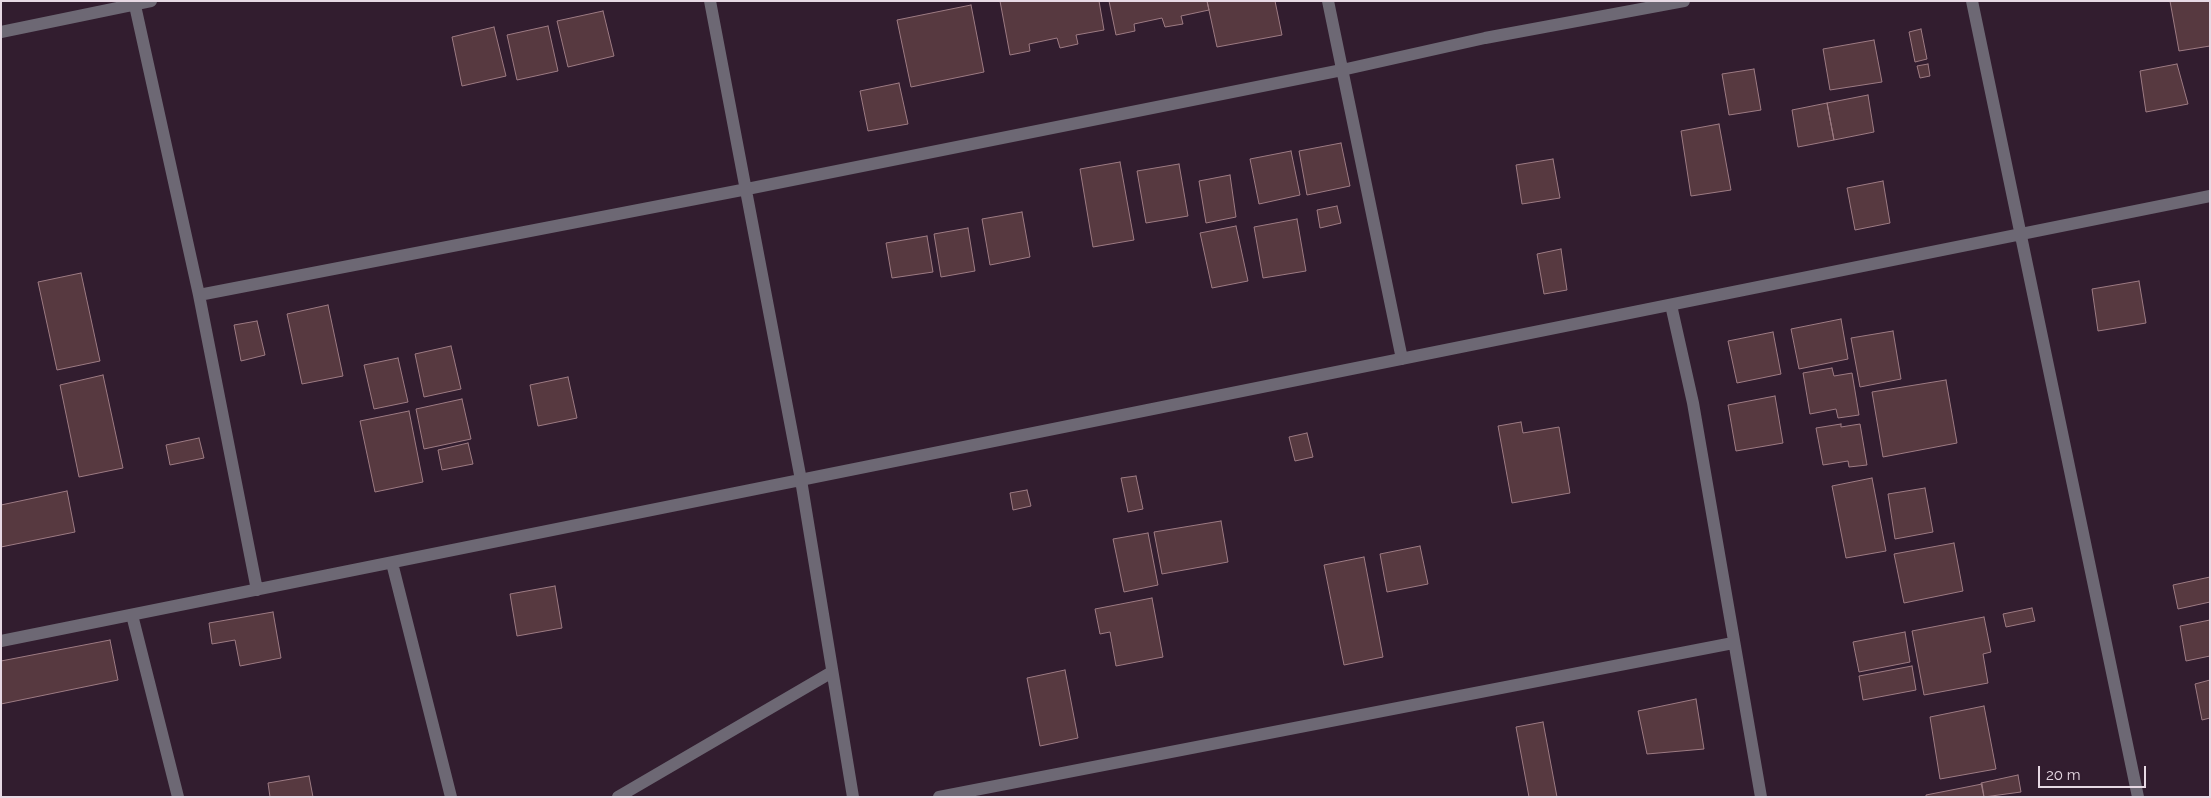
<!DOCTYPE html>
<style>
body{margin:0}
#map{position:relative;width:2211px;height:798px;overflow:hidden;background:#321d2f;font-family:Raleway,sans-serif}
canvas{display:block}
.frame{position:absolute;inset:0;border:2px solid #e7d9e4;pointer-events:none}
.scale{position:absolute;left:2038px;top:766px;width:108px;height:22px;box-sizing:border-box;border:2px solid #e7d9e4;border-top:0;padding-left:6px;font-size:15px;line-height:18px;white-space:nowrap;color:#e7d9e4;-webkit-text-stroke:4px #321d2f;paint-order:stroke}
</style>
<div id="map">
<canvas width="2211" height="798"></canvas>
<div class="frame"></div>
<div class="scale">20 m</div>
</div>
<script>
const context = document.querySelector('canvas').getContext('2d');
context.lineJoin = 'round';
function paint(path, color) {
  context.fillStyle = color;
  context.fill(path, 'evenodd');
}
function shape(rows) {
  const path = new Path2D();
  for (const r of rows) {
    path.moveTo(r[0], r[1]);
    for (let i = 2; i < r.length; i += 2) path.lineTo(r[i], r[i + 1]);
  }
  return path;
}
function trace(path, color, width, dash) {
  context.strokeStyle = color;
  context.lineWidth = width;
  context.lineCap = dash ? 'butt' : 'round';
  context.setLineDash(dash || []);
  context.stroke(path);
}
const building = shape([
 [1000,1,1099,1,1104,30,1076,35,1078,44,1060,48,1057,38,1029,44,1030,51,1010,55,1000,1],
 [1109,1,1207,1,1209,10,1181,16,1183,24,1165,27,1162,18,1134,24,1135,31,1116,35,1109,1],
 [1207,1,1275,1,1282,35,1217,47,1207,1],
 [2170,1,2210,1,2210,46,2179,51,2170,1],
 [971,5,984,72,911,87,897,20,971,5],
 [603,11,614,56,568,67,557,21,603,11],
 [548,26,558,71,517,80,507,35,548,26],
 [494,27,506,76,462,86,452,37,494,27],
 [1921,29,1927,59,1915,62,1909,32,1921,29],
 [1874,40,1882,82,1830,90,1823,49,1874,40],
 [1928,64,1930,76,1920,78,1917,66,1928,64],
 [2177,64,2188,104,2146,112,2140,71,2177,64],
 [1754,69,1761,110,1729,115,1722,74,1754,69],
 [899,83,908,124,868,131,860,91,899,83],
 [1868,95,1874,132,1834,140,1827,103,1868,95],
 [1827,103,1834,140,1798,147,1792,110,1827,103],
 [1719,124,1731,190,1691,196,1681,131,1719,124],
 [1341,143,1350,186,1307,195,1299,151,1341,143],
 [1291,151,1300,195,1259,204,1250,159,1291,151],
 [1553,159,1560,198,1522,204,1516,165,1553,159],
 [1120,162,1134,240,1093,247,1080,169,1120,162],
 [1179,164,1188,216,1146,223,1137,171,1179,164],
 [1230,175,1236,217,1206,223,1199,181,1230,175],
 [1883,181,1890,223,1855,230,1847,188,1883,181],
 [1337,206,1341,223,1320,228,1317,210,1337,206],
 [1022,212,1030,257,990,265,982,219,1022,212],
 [1297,219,1306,271,1263,278,1254,227,1297,219],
 [1236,226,1248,281,1212,288,1200,233,1236,226],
 [968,228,975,271,941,277,934,234,968,228],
 [927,236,933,272,892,278,886,243,927,236],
 [1561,249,1567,290,1544,294,1537,254,1561,249],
 [81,273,100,361,57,370,38,282,81,273],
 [2139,281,2146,323,2098,331,2092,289,2139,281],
 [328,305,343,376,302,384,287,314,328,305],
 [1841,319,1848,359,1799,369,1791,329,1841,319],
 [257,321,265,355,241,361,234,325,257,321],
 [1893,331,1901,379,1860,387,1851,338,1893,331],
 [1773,332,1781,374,1737,383,1728,341,1773,332],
 [451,346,461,389,424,397,415,354,451,346],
 [398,358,408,402,374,409,364,365,398,358],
 [1832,368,1834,376,1852,373,1859,415,1838,418,1836,409,1810,414,1803,373,1832,368],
 [103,375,123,468,79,477,60,385,103,375],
 [568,377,577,418,538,426,530,385,568,377],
 [1946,380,1957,443,1883,457,1872,392,1946,380],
 [1775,396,1783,443,1736,451,1728,405,1775,396],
 [462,399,471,439,424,449,416,409,462,399],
 [409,411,423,482,375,492,360,421,409,411],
 [1521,422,1523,433,1559,427,1570,493,1512,503,1498,426,1521,422],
 [1841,424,1841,427,1860,424,1867,465,1849,467,1848,461,1823,465,1816,428,1841,424],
 [1307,433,1313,457,1295,461,1289,437,1307,433],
 [199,438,204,458,170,465,166,445,199,438],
 [468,443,473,464,442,470,438,450,468,443],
 [1136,476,1143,509,1128,512,1121,478,1136,476],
 [1872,478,1886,551,1846,558,1832,486,1872,478],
 [1925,488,1933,532,1895,539,1888,494,1925,488],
 [1027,490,1031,506,1013,510,1010,493,1027,490],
 [67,491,75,532,1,547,1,505,67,491],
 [1221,521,1228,562,1162,574,1154,532,1221,521],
 [1148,533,1158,585,1124,592,1113,539,1148,533],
 [1954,543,1963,591,1904,603,1894,554,1954,543],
 [1420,546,1428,584,1387,592,1380,554,1420,546],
 [1364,557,1383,657,1344,665,1324,565,1364,557],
 [2210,577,2210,602,2178,609,2173,585,2210,577],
 [555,586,562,628,517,636,510,594,555,586],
 [1152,598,1163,657,1116,666,1110,632,1100,634,1095,609,1152,598],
 [2032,608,2035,621,2006,627,2003,614,2032,608],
 [273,612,281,658,240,666,235,640,212,644,209,623,273,612],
 [1984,617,1991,652,1983,654,1988,683,1924,695,1912,631,1984,617],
 [2210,620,2210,656,2186,661,2180,626,2210,620],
 [1905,632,1910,662,1859,672,1853,642,1905,632],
 [110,640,118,680,1,704,1,661,110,640],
 [1912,666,1916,690,1863,700,1859,676,1912,666],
 [1065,670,1078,738,1040,746,1027,678,1065,670],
 [2210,680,2210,718,2202,720,2195,684,2210,680],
 [1696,699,1704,749,1647,754,1638,711,1696,699],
 [1984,706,1996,769,1940,779,1930,717,1984,706],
 [1543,722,1557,797,1529,797,1516,727,1543,722],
 [2018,775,2021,792,1984,797,1981,783,2018,775],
 [309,776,313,797,270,797,268,783,309,776],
 [1982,784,1984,797,1926,797,1926,795,1982,784]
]);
paint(building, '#573940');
trace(building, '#9d7b83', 1);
trace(shape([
 [134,1,199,295,257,590],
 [710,1,801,480,853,797],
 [1328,1,1402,359],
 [1972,1,2138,797],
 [1,32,151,1],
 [199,295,747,189,1342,70,1485,38,1684,1],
 [1671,305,1693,403,1761,797],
 [392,563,451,797],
 [132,615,178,797],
 [1,641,2210,196],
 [618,797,832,672],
 [939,797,1733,643]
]), '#6d6874', 12);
</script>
